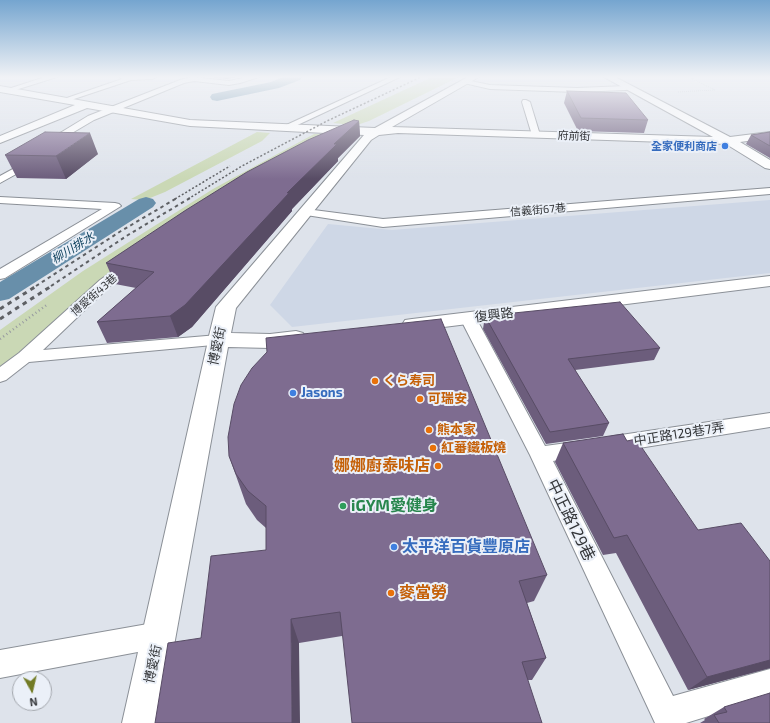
<!DOCTYPE html>
<meta charset="utf-8">
<style>
body{margin:0}
#map{position:relative;width:770px;height:723px;overflow:hidden;background:#dee3eb;font-family:"Exo 2",sans-serif}
canvas{display:block}
.north{position:absolute;left:12px;top:671px;width:40px;height:40px;box-sizing:border-box;background:#ebf0f8;border:1px solid #a2a6ac;border-radius:50%;rotate:172deg;font-size:11px;font-weight:700;line-height:16px;text-align:center;color:#35373a}
.north::after{content:'';display:block;margin:auto;width:14px;height:18px;background:#727b25;clip-path:polygon(50% 0,100% 100%,50% 72%,0 100%)}
</style>
<div id="map">
<canvas width="770" height="723"></canvas>
<div class="north">N</div>
</div>
<script>
const context = document.querySelector('canvas').getContext('2d');
context.lineJoin = 'round';
function paint(path, color) {
  context.fillStyle = color;
  context.fill(path, 'evenodd');
}
function shape(rows) {
  const path = new Path2D();
  for (const r of rows) {
    path.moveTo(r[0], r[1]);
    for (let i = 2; i < r.length; i += 2) path.lineTo(r[i], r[i + 1]);
  }
  return path;
}
function trace(path, color, width, dash) {
  context.strokeStyle = color;
  context.lineWidth = width;
  context.lineCap = dash ? 'butt' : 'round';
  context.setLineDash(dash || []);
  context.stroke(path);
}
function label(font, color, halo, rows, align = 'center') {
  context.font = font + ' "Exo 2","Noto Sans TC","Noto Sans JP",sans-serif';
  context.lineWidth = 4;
  context.setLineDash([]);
  context.textBaseline = 'middle';
  context.strokeStyle = halo;
  context.fillStyle = color;
  for (const [text, x, y, turn = 0] of rows) {
    context.save();
    context.translate(x, y);
    context.rotate((+turn || 0) * Math.PI / 180);
    context.textAlign = isNaN(turn) ? turn : align;
    if (halo) context.strokeText(text, 0, 0);
    context.fillText(text, 0, 0);
    context.restore();
  }
}
paint(shape([
 [770,200,770,273,292,327,270,305,328,224,392,230]
]), '#ced7e6');
paint(shape([
 [432,77,459,77,369,121,360,124,352,125,333,123],
 [257,132,270,133,262,141,165,192,145,200,131,199],
 [314,134,341,135,232,192,0,369,0,330,83,271,213,189]
]), '#cad8b5');
paint(shape([
 [283,77,302,77,300,80,279,88,217,101,212,100,210,97,212,94,271,82,283,77],
 [146,197,153,199,156,203,153,207,9,299,0,301,0,282,139,199,146,197]
]), '#688faa');
const lane = shape([
 [45,77,57,77,9,92,5,90,45,77],
 [120,77,156,77,153,79,131,80,65,102,61,100,122,79,120,77],
 [192,77,229,81,247,77,259,77,240,83,229,85,194,81,184,83,94,120,50,146,44,146,42,144,88,116,180,80,192,77],
 [391,77,400,77,289,129,286,130,282,127,391,77],
 [466,80,490,85,577,88,626,86,630,88,626,90,577,92,490,89,464,83,463,82,466,80],
 [523,100,526,100,530,102,540,135,539,137,533,137,532,135,522,102,523,100],
 [33,158,38,161,36,163,0,183,0,176,33,158],
 [770,188,770,194,383,227,306,215,302,214,300,212,302,210,306,209,383,219,770,188],
 [0,197,115,203,119,204,121,206,5,278,0,279,0,269,102,209,0,203,0,197],
 [132,260,137,261,139,264,137,267,110,286,43,350,218,335,224,336,226,340,224,344,29,362,6,380,0,382,0,367,19,353,100,280,127,261,132,260],
 [468,313,473,315,476,318,545,446,582,441,589,443,592,449,589,455,553,461,673,696,770,669,770,697,686,723,655,723,530,455,460,318,463,315,468,313],
 [770,413,770,427,614,452,607,450,604,444,607,438,614,436,770,413],
 [159,622,168,626,172,635,168,644,159,648,0,678,0,650,159,622]
]);
const street = shape([
 [468,77,479,77,392,127,713,137,604,77,615,77,730,137,770,132,770,138,740,142,770,160,770,169,765,168,726,144,398,133,379,135,371,140,236,308,231,333,270,334,296,331,303,333,306,338,303,343,270,348,228,347,160,723,122,723,208,341,208,340,216,307,364,135,190,126,87,108,0,143,0,136,75,105,0,92,0,86,190,120,375,128,468,77],
 [770,276,770,286,412,331,405,330,402,325,405,320,412,319,770,276]
]);
trace(lane, '#8b9097', 2);
trace(street, '#8b9097', 2);
trace(shape([
 [678,92,715,90,690,78,705,77]
]), '#979aa0', 1, [0.5, 1.5]);
trace(shape([
 [0,339,48,304]
]), '#979aa0', 2.5, [1, 3]);
paint(lane, '#fff');
paint(street, '#fff');
trace(shape([
 [175,199,230,166],
 [188,199,242,166,327,121,421,77]
]), '#5e6064', 1.5, [2, 2]);
trace(shape([
 [36,286,121,231,177,198],
 [51,286,128,235,190,198]
]), '#5e6064', 2, [3.5, 3.5]);
trace(shape([
 [0,309,38,285],
 [0,319,53,285]
]), '#5e6064', 3, [4.5, 4.5]);
paint(shape([
 [209,77,237,77,226,79],
 [567,91,648,120,644,133,578,131,564,103],
 [359,121,360,136,338,158,338,161,292,209,292,211,192,327,178,337,107,343,97,322,136,288,115,284,106,263],
 [770,132,770,158,746,144,751,135],
 [98,154,66,179,17,178,5,155],
 [485,316,660,348,654,360,575,370,609,423,603,436,546,444,483,329],
 [627,441,698,530,770,561,770,668,688,690,616,553,603,555,555,462,563,443],
 [229,456,547,575,534,601,527,603,546,658,532,680,528,680,342,636,299,643,201,638,266,550,266,528,257,520,246,504],
 [724,707,770,723,700,723,705,720,704,719]
]), '#6c5d7c');
paint(shape([
 [226,77,237,77,226,79],
 [359,121,360,136,338,158,338,161,292,209,292,211,192,327,178,337,170,316,334,144],
 [90,133,98,154,66,179,56,156],
 [291,619,299,643,300,723,292,723],
 [770,660,770,668,688,690,707,677]
]), '#584c65');
const building = shape([
 [567,91,626,93,648,120,581,118,567,91],
 [354,120,359,121,334,144,337,144,287,193,290,192,185,305,170,316,97,322,154,272,106,263,186,210,247,172,308,140,354,120],
 [45,132,90,133,56,156,5,155,45,132],
 [770,132,770,146,751,135,770,132],
 [620,302,660,348,568,359,609,423,550,432,485,316,620,302],
 [441,319,547,575,519,581,546,658,522,662,542,723,352,723,340,612,291,619,292,723,155,723,168,643,201,638,211,556,266,550,266,506,248,491,236,474,229,456,228,437,234,404,241,385,252,368,267,352,266,338,441,319],
 [623,434,627,441,636,439,698,530,741,523,770,561,770,660,707,677,627,535,614,538,563,443,623,434],
 [770,693,770,723,719,723,714,715,727,712,724,707,770,693]
]);
paint(building, '#7e6c90');
trace(building, '#584c65', 1);
const sky = context.createLinearGradient(0, 0, 0, 179);
sky.addColorStop(0, '#75a5cf');
sky.addColorStop(0.43, '#f0f2f6');
sky.addColorStop(1, '#f0f2f600');
context.fillStyle = sky;
context.fillRect(0, 0, 770, 179);
for (const [x, y, r, color] of [
 [725,146,4,"#3f7fe0"],
 [375,381,4,"#e8710a"],
 [293,393,4,"#3f7fe0"],
 [420,399,4,"#e8710a"],
 [429,430,4,"#e8710a"],
 [433,448,4,"#e8710a"],
 [438,466,4,"#e8710a"],
 [343,506,4,"#2e9e5b"],
 [394,547,4,"#3f7fe0"],
 [391,593,4,"#e8710a"]
]) {
  const dot = new Path2D();
  dot.arc(x, y, r, 0, 2 * Math.PI);
  context.fillStyle = color;
  context.fill(dot);
  trace(dot, '#ebf0f8', 1.5);
}
label('11px', '#35373a', '#ebf0f8', [
 ["府前街",574,136,2],
 ["信義街67巷",538,210,-5],
 ["博愛街43巷",94,295,-41]
]);
label('bold 11px', '#366cbe', '#ebf0f8', [
 ["全家便利商店",717,146]
], 'right');
label('italic 12px', '#063a57', '#ebf0f8', [
 ["柳川排水",73,248,-32]
]);
label('13px', '#35373a', '#ebf0f8', [
 ["復興路",494,315,-7],
 ["博愛街",217,346,-78],
 ["中正路129巷7弄",679,434,-9],
 ["博愛街",153,664,-78]
]);
label('bold 13px', '#c56008', '#ebf0f8', [
 ["くら寿司",383,381],
 ["可瑞安",428,399],
 ["熊本家",437,430],
 ["紅蕃鐵板燒",441,448]
], 'left');
label('bold 13px', '#366cbe', '#ebf0f8', [
 ["Jasons",301,393]
], 'left');
label('bold 16px', '#c56008', '#ebf0f8', [
 ["娜娜廚泰味店",430,466],
 ["麥當勞",399,593,"left"]
], 'right');
label('bold 16px', '#27864d', '#ebf0f8', [
 ["iGYM愛健身",351,506]
], 'left');
label('16px', '#35373a', '#ebf0f8', [
 ["中正路129巷",571,520,64]
]);
label('bold 16px', '#366cbe', '#ebf0f8', [
 ["太平洋百貨豐原店",402,547]
], 'left');
</script>
